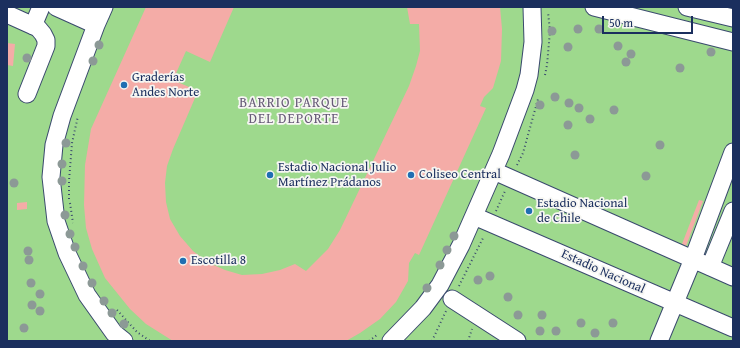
<!DOCTYPE html>
<meta charset="utf-8">
<style>
body{margin:0}
#map{position:relative;width:740px;height:348px;overflow:hidden;background:#ede6cb;font-family:"Gentium Book Plus",serif}
canvas{display:block}
.frame{position:absolute;inset:0;border:8px solid #1b2f5e;pointer-events:none}
.scale{position:absolute;left:602px;top:16px;width:91px;height:18px;box-sizing:border-box;border:2px solid #1b2f5e;border-top:0;padding-left:5px;font-size:12px;line-height:14px;white-space:nowrap;color:#1b2f5e;-webkit-text-stroke:3px #f6f6f2;paint-order:stroke}
</style>
<div id="map">
<canvas width="740" height="348"></canvas>
<div class="frame"></div>
<div class="scale">50 m</div>
</div>
<script>
const context = document.querySelector('canvas').getContext('2d');
context.lineJoin = 'round';
function paint(path, color) {
  context.fillStyle = color;
  context.fill(path, 'evenodd');
}
function shape(rows) {
  const path = new Path2D();
  for (const r of rows) {
    path.moveTo(r[0], r[1]);
    for (let i = 2; i < r.length; i += 2) path.lineTo(r[i], r[i + 1]);
  }
  return path;
}
function trace(path, color, width, dash) {
  context.strokeStyle = color;
  context.lineWidth = width;
  context.lineCap = dash ? 'butt' : 'round';
  context.setLineDash(dash || []);
  context.stroke(path);
}
function label(font, color, halo, rows, align = 'center') {
  context.font = font + ' "Gentium Book Plus",serif';
  context.lineWidth = 3.5;
  context.setLineDash([]);
  context.textBaseline = 'middle';
  context.strokeStyle = halo;
  context.fillStyle = color;
  for (const [text, x, y, turn = 0] of rows) {
    context.save();
    context.translate(x, y);
    context.rotate((+turn || 0) * Math.PI / 180);
    context.textAlign = isNaN(turn) ? turn : align;
    if (halo) context.strokeText(text, 0, 0);
    context.fillText(text, 0, 0);
    context.restore();
  }
}
paint(shape([
 [7,7,733,7,733,341,7,341]
]), '#9ed98d');
paint(shape([
 [146,7,234,7,210,62,186,51,173,80,198,91,173,149,167,166,165,183,166,202,170,219,180,236,193,251,209,263,225,270,242,275,262,274,280,270,295,264,306,271,328,249,340,230,409,86,416,66,420,51,419,24,410,24,407,7,500,7,502,29,501,61,493,88,484,97,480,106,486,108,419,255,415,253,409,263,408,281,396,302,380,319,360,333,346,341,173,341,146,324,130,309,105,278,92,249,86,228,84,205,85,165,91,129],
 [7,43,15,44,13,66,7,65],
 [699,200,703,201,686,246,682,244],
 [27,202,27,209,17,210,17,203]
]), '#f4aca7');
const minor = shape([
 [56,7,96,25],
 [87,7,101,14],
 [104,7,96,25,62,116,54,145,51,177,56,221,67,253,87,295,114,333,124,341],
 [594,7,733,42],
 [687,7,733,18],
 [7,14,38,28,43,34,46,40,46,46,27,94],
 [33,26,41,7],
 [494,171,733,277],
 [474,216,733,328],
 [710,267,733,211],
 [452,299,517,341],
 [391,341,423,308,440,285,461,245,501,154,525,90,529,75,533,42,532,7],
 [659,341,693,259,733,152]
]);
trace(minor, '#3a4a6e', 19);
trace(shape([
 [545,75,547,65,550,31,548,12],
 [517,165,523,153,538,99],
 [69,199,69,181,72,143,78,116],
 [70,203,73,223],
 [496,211,505,191],
 [459,286,484,236],
 [117,310,137,332,150,341],
 [369,341,377,335],
 [432,341,446,311],
 [468,341,472,329]
]), '#3a4a6e', 2, [1, 3]);
trace(minor, '#fff', 17);
context.fillStyle = '#8c9996';
for (const [x, y] of [
 [578,29],
 [599,29],
 [552,31],
 [99,45],
 [618,46],
 [568,47],
 [711,52],
 [631,54],
 [27,58],
 [93,61],
 [626,62],
 [680,68],
 [555,97],
 [569,103],
 [540,105],
 [579,108],
 [614,110],
 [590,119],
 [568,125],
 [66,143],
 [660,145],
 [575,155],
 [62,164],
 [646,176],
 [62,181],
 [14,183],
 [65,215],
 [70,234],
 [454,236],
 [75,247],
 [447,250],
 [28,251],
 [29,260],
 [440,265],
 [83,266],
 [490,276],
 [478,280],
 [31,283],
 [92,283],
 [427,288],
 [40,294],
 [508,297],
 [104,301],
 [32,305],
 [40,311],
 [112,313],
 [518,315],
 [542,315],
 [581,323],
 [613,323],
 [124,324],
 [24,328],
 [540,331],
 [556,331],
 [595,333]
]) {
  context.beginPath();
  context.arc(x, y, 4.5, 0, 2 * Math.PI);
  context.fill();
}
for (const [x, y, r, color] of [
 [124,85,4,"#1f6fb2"],
 [270,175,4,"#1f6fb2"],
 [411,175,4,"#1f6fb2"],
 [529,211,4,"#1f6fb2"],
 [183,261,4,"#1f6fb2"]
]) {
  const dot = new Path2D();
  dot.arc(x, y, r, 0, 2 * Math.PI);
  context.fillStyle = color;
  context.fill(dot);
  trace(dot, '#f6f6f2', 1.5);
}
label('13px', '#1b2f5e', '#f6f6f2', [
 ["Graderías",132,78],
 ["Andes Norte",132,93],
 ["Estadio Nacional Julio",278,168],
 ["Martínez Prádanos",278,183],
 ["Coliseo Central",419,175],
 ["Estadio Nacional",537,204],
 ["de Chile",537,219],
 ["Escotilla 8",191,261]
], 'left');
label('13px', '#1b2f5e', '#f6f6f2', [
 ["Estadio Nacional",603,272,24]
]);
context.letterSpacing = '1px';
label('14px', '#675b78', '#f6f6f2', [
 ["BARRIO PARQUE",294,103],
 ["DEL DEPORTE",294,119]
]);
context.letterSpacing = '0px';
</script>
